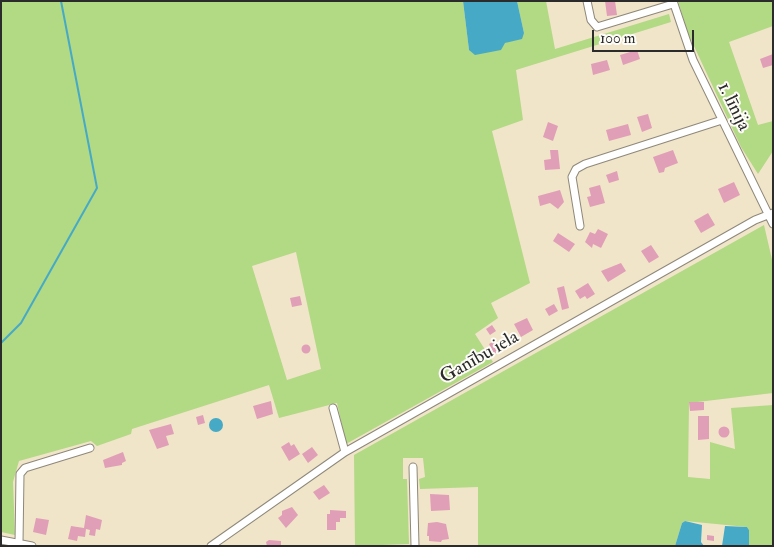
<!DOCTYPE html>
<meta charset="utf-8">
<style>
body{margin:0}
#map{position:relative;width:774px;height:547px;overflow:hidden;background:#f0e5c9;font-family:"IM FELL Double Pica",serif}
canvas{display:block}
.frame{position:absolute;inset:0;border:2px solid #2b2b2b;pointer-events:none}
.scale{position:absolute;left:592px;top:30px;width:102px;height:22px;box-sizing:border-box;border:2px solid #2b2b2b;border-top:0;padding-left:6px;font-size:15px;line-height:18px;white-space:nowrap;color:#2b2b2b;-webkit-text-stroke:4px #fdfcf7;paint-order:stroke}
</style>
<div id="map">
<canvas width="774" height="547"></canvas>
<div class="frame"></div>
<div class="scale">100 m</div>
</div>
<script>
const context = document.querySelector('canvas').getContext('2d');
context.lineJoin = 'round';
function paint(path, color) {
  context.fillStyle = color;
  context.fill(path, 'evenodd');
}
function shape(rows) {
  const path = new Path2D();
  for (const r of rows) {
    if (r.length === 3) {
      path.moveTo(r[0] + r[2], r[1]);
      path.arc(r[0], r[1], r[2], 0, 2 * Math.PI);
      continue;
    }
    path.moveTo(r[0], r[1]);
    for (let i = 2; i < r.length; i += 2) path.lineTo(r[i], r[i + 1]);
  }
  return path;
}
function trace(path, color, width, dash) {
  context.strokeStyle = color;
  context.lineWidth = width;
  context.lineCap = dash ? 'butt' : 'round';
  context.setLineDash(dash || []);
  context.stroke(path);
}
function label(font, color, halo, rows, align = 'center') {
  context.font = font + ' "IM FELL Double Pica",serif';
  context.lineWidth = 4;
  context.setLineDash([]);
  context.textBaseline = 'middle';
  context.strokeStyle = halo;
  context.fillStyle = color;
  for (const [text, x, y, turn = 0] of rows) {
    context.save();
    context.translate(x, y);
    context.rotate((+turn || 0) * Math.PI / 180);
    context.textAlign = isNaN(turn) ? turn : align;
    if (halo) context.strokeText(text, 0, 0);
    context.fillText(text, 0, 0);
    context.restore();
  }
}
paint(shape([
 [1,1,463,1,469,50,505,43,524,33,517,1,546,1,555,49,669,14,671,22,516,70,523,120,492,131,530,283,491,303,498,318,475,334,493,362,346,444,337,403,279,418,269,385,132,429,131,434,97,446,91,441,19,461,13,482,15,535,1,532],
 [296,252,321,369,287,380,252,266],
 [678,1,773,1,773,26,729,42,758,125,773,121,773,151,758,174,741,147,687,31],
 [764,225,773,264,773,393,689,403,688,477,710,479,710,442,735,449,731,408,773,405,773,546,749,546,749,530,747,527,685,521,682,523,675,546,478,546,478,487,420,489,419,479,425,477,423,458,403,458,403,479,407,479,409,544,355,546,354,455]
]), '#b2d984');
paint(shape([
 [463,1,517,1,524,33,522,39,505,43,501,50,475,55,469,50],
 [216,425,7],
 [685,521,702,525,701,542,704,546,675,546,682,523],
 [725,526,747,527,749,530,749,546,722,546]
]), '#46aac6');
trace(shape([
 [1,343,21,323,97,188,61,1]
]), '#46aac6', 2);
paint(shape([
 [605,1,615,1,617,15,607,16],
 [637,50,640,59,623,65,620,55],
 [773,54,773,65,763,68,760,59],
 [607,60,610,70,593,75,591,64],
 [648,114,652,128,642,132,637,117],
 [548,122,558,126,553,141,543,137],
 [628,124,631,135,609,141,606,130],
 [550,150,558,150,560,169,545,170,544,160,551,159],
 [673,150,678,163,665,168,664,172,659,173,653,157],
 [617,171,619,180,609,183,606,175],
 [734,182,740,195,724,203,718,189],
 [600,185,605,203,590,207,587,197,591,196,589,188],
 [560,190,564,202,558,209,550,203,540,206,538,196],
 [708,213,715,225,701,233,694,221],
 [598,229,608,234,601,248,593,244,592,248,585,242,590,232,595,234],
 [558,233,575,244,569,252,553,241],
 [651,245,659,257,649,263,641,251],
 [621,263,626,271,608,282,601,271],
 [588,283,595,294,587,299,585,296,580,299,575,291],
 [564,286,569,308,562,310,557,288],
 [300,296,302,305,292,307,290,298],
 [554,304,558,311,549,316,545,309],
 [527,318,533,330,521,337,514,324],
 [492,325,496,331,490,335,486,329],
 [494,341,500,351,494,354,489,344],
 [306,349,4.5],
 [271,401,273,414,257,419,253,406],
 [689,402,704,402,704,410,690,411],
 [203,415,205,423,198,425,196,417],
 [698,416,709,416,709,439,698,440],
 [171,424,174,434,166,436,169,445,157,449,149,430],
 [724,432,5.5],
 [289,442,291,446,294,444,300,454,289,461,281,447],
 [312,447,318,455,308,463,302,454],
 [123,452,126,461,122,463,122,465,105,468,103,460],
 [324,485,330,493,319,500,313,492],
 [430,494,449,495,450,510,431,511],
 [292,507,298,515,286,528,278,518,282,515,282,511],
 [330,510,346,511,346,518,340,518,340,522,336,522,336,530,327,530,327,514,330,514],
 [86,515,102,520,100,530,96,529,95,536,89,535,90,530,86,529,85,537,78,536,77,541,68,539,71,526,84,528],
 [36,518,49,520,46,535,33,532],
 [437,522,446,524,449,539,442,540,441,542,429,541,429,536,427,536,428,523],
 [707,535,714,536,714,541,707,540],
 [269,540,281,541,281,546,267,546,266,542]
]), '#e09fb7');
const street = shape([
 [587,1,591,20,597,27,673,4],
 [673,1,693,60,773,224],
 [580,226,572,177,576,169,585,164,722,120],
 [333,408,345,452],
 [413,467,415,546],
 [1,540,32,546],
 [19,543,20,474,25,468,90,448],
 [211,546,345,452,755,220,773,213]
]);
trace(street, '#8e887a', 9);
trace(street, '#fff', 7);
label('19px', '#2b2b2b', '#fdfcf7', [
 ["1. līnija",733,107,64],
 ["Ganību iela",480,358,-30]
]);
</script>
